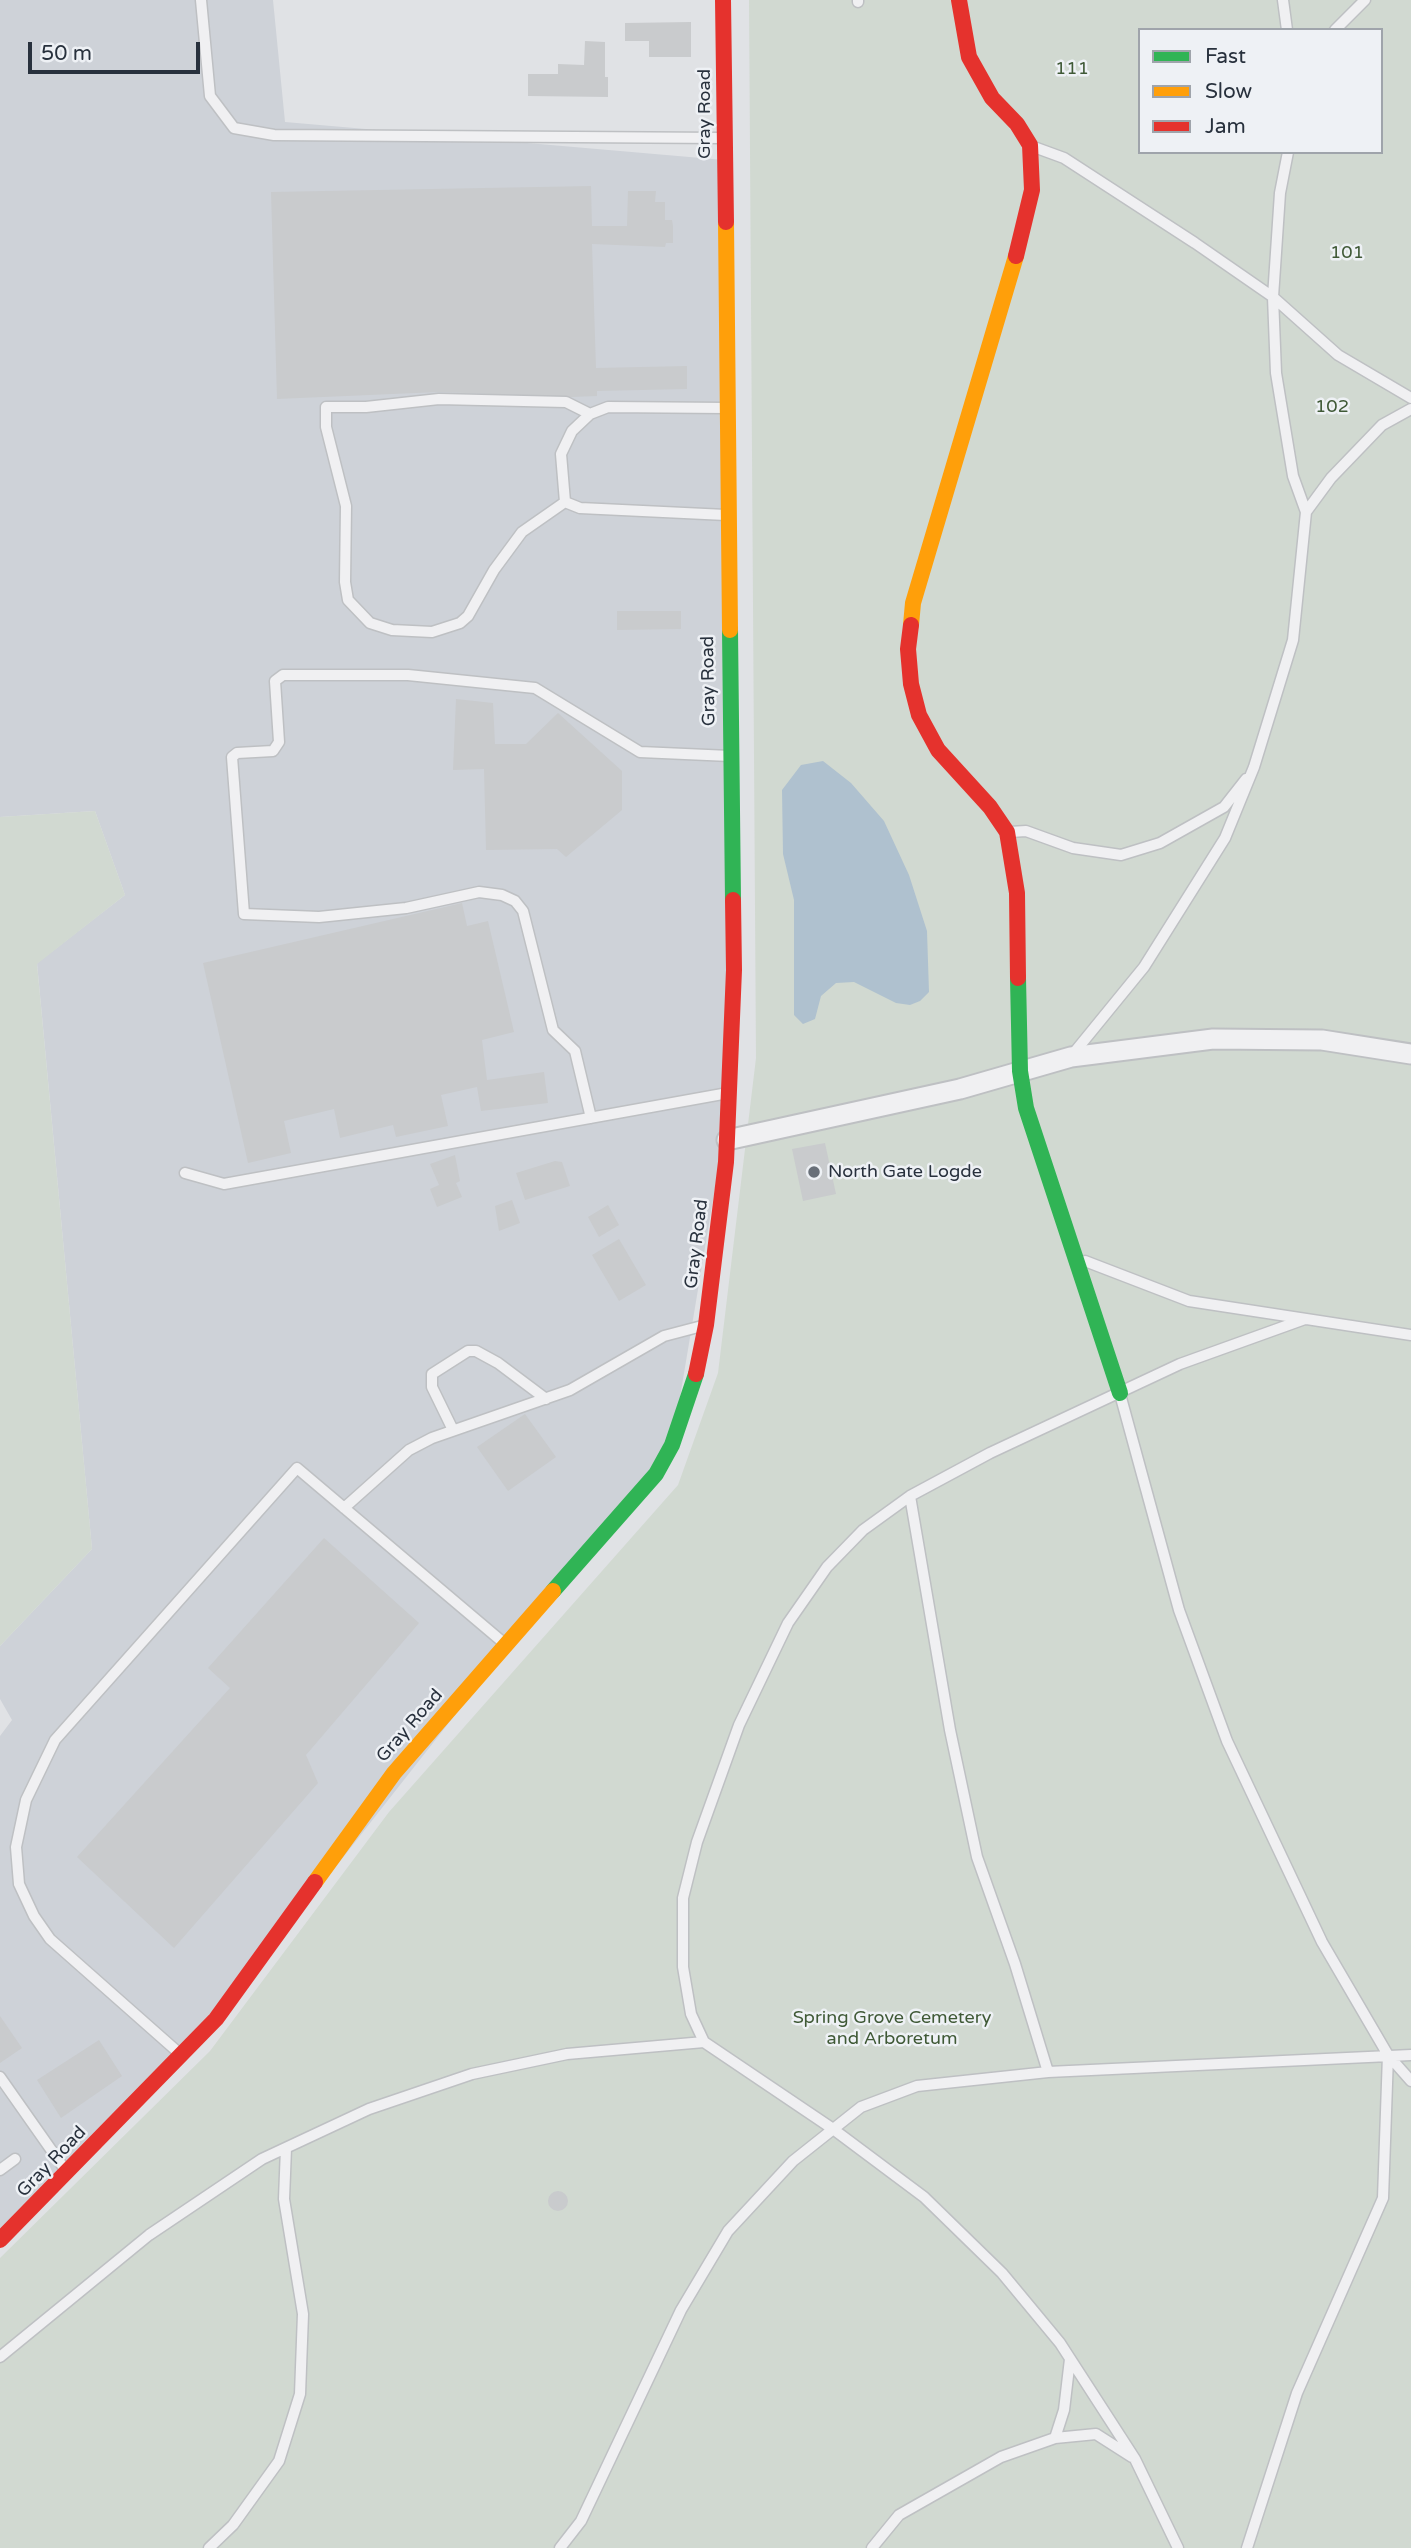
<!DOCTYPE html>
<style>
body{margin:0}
#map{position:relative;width:1411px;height:2548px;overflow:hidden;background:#e0e2e5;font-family:"Varela Round",sans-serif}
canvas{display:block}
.legend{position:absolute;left:1138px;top:28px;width:245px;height:126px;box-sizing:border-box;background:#eef1f5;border:2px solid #9fa4ab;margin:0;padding:9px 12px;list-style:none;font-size:21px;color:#28313d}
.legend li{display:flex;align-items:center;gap:14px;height:35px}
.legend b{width:35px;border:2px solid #9fa4ab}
.scale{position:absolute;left:28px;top:42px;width:172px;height:32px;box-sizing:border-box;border:4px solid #28313d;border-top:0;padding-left:9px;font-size:21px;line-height:24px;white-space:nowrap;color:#28313d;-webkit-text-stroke:5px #eef1f5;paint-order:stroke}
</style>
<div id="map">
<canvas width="1411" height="2548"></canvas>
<ul class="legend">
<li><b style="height:9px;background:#30b455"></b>Fast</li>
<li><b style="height:9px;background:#ff9f0a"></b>Slow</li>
<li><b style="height:9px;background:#e5322d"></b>Jam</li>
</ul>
<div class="scale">50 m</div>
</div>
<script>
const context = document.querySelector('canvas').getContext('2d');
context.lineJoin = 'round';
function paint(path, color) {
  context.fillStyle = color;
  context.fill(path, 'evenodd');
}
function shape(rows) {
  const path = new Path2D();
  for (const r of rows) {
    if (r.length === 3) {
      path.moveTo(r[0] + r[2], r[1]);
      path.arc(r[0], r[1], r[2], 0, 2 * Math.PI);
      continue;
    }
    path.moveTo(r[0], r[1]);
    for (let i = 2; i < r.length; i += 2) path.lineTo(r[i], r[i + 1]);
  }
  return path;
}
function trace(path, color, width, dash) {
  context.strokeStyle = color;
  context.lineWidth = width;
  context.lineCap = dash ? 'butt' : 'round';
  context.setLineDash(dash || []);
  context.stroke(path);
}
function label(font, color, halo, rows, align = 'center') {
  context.font = font + ' "Varela Round",sans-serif';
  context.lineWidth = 5;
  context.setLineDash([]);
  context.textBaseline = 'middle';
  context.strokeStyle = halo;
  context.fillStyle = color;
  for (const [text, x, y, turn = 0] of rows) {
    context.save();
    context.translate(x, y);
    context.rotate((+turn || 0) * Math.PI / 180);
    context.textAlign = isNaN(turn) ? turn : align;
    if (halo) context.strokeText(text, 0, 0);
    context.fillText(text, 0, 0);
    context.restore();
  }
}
paint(shape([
 [0,0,273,0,285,122,724,160,731,1092,672,1445,569,1570,216,2019,0,2240,0,1736,12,1720,0,1699,0,1646,92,1549,37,963,125,895,95,811,0,817]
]), '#ced2d8');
paint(shape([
 [749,0,1411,0,1411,2548,0,2548,0,2258,210,2051,389,1812,678,1485,718,1373,756,1058],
 [1140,30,1381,30,1381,152,1140,152],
 [95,811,125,895,37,964,92,1549,0,1646,0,817]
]), '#d1d9d1');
paint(shape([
 [823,761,851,783,884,821,909,875,927,931,929,992,920,1001,910,1005,896,1003,854,982,836,983,821,996,815,1019,803,1024,794,1015,794,900,783,854,782,790,801,765]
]), '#afc1cf');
paint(shape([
 [691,22,691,57,649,57,649,41,625,41,625,23],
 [585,41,605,42,605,77,608,77,608,97,528,96,528,74,558,74,558,64,584,65],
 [591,186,592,226,627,226,628,191,656,191,655,202,665,202,665,220,672,220,673,226,673,243,666,243,665,247,592,244,596,368,687,366,687,389,597,391,597,396,572,397,439,392,277,399,271,192],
 [617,611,681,611,681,629,617,630],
 [456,699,493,703,495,744,526,744,558,713,622,771,622,810,566,857,557,849,486,850,484,769,453,770],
 [462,903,467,926,488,921,514,1032,482,1040,487,1080,544,1072,548,1103,481,1111,477,1087,441,1095,448,1126,396,1137,393,1125,340,1138,334,1109,284,1121,291,1153,248,1163,203,963],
 [825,1143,836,1194,803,1201,792,1149],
 [455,1155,460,1181,456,1183,462,1197,437,1207,430,1189,439,1185,430,1164],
 [555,1161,562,1162,570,1186,525,1200,516,1173],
 [512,1200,520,1223,499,1231,495,1206],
 [608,1205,619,1225,599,1237,588,1217],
 [619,1239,646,1285,619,1301,592,1255],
 [525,1414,556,1457,508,1491,477,1447],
 [324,1538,419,1623,306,1755,318,1783,174,1948,77,1857,230,1688,208,1668],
 [0,2016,22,2048,0,2063],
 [99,2040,122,2076,61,2118,37,2080],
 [558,2201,10]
]), '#c9cbcd');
const lane = shape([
 [201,0,210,96,234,128,274,135,723,138],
 [1283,0,1287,30],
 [858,2,858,0],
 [1335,30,1365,0],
 [1034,147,1064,158,1195,243,1273,297,1338,355,1411,398],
 [1288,152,1280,193,1273,297,1276,373,1293,476,1306,512],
 [725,408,608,407,590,414,572,431,561,454,565,502,580,508,726,515],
 [565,502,522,532,494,570,468,616,460,623,432,632,392,630,370,623,348,600,345,582,346,506,326,427,326,407,366,407,439,399,566,402,590,414],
 [1010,832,1026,831,1073,848,1121,855,1160,843,1224,807,1246,779],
 [1073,1054,1144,967,1225,838,1254,767,1293,640,1306,512,1331,478,1382,425,1411,409],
 [591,1118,575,1051,553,1030,523,911,515,901,502,895,479,892,406,908,319,917,244,914,232,757,237,753,273,751,279,742,275,681,283,675,408,675,535,688,640,752,730,756],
 [185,1173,224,1184,728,1093],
 [1085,1261,1189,1301,1411,1335],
 [1120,1394,1179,1610,1227,1741,1322,1942,1388,2055,1411,2081],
 [453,1430,432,1387,432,1374,468,1351,476,1351,498,1363,546,1399],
 [910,1496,950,1730,977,1857,1015,1964,1048,2072],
 [344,1508,409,1450,432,1438,570,1390,664,1336,702,1326],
 [179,2053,50,1939,34,1916,19,1884,16,1847,26,1800,55,1740,297,1468,505,1644],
 [0,2077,66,2171],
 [0,2170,15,2159],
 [0,2357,149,2235,262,2159,369,2109,472,2074,567,2054,704,2042],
 [1055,2438,1064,2410,1070,2359],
 [209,2548,233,2525,279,2461,300,2394,303,2314,284,2199,286,2148],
 [560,2548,581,2521,681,2310,728,2231,793,2161,861,2107,917,2086,1048,2072,1411,2055],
 [872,2548,899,2515,1001,2457,1055,2438,1096,2434,1132,2457],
 [1178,2548,1135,2459,1060,2343,1002,2273,924,2197,833,2129,704,2042,691,2014,683,1967,683,1898,697,1842,739,1725,788,1623,827,1567,863,1530,910,1496,990,1453,1180,1364,1305,1319],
 [1247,2548,1297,2393,1383,2198,1388,2055]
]);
const street = shape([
 [727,1140,960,1089,1071,1057,1213,1039,1322,1040,1411,1054]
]);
trace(lane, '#bec0c3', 13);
trace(street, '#bec0c3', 23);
trace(lane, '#f0f0f2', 10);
trace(street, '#f0f0f2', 19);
trace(shape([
 [730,630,733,900],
 [1018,978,1020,1071,1026,1108,1120,1393],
 [553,1591,656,1474,672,1445,696,1374]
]), '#30b455', 16);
trace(shape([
 [726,222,730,630],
 [911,625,913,603,1016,256],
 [315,1882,394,1773,553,1591]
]), '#ff9f0a', 16);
trace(shape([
 [723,0,726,222],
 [959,0,969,57,992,98,1017,124,1030,145,1032,190,1016,256],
 [911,625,908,649,911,684,919,715,938,750,990,807,1007,832,1017,893,1018,978],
 [696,1374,706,1325,726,1162,734,970,733,900],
 [0,2240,216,2019,315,1882]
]), '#e5322d', 16);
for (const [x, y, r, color] of [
 [814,1172,7,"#686f78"]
]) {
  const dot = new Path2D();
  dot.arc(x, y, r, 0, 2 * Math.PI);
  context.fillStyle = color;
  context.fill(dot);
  trace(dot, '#eef1f5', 2.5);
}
label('18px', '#3f5936', '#eef1f5', [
 ["111",1072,69],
 ["101",1347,253],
 ["102",1332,407],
 ["Spring Grove Cemetery",892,2018],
 ["and Arboretum",892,2039]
]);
label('18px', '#28313d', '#eef1f5', [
 ["Gray Road",705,114,-90],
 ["Gray Road",709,681,-91],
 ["Gray Road",697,1244,-83],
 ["Gray Road",410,1726,-49],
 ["Gray Road",52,2162,-46]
]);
label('18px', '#28313d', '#eef1f5', [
 ["North Gate Logde",828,1172]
], 'left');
</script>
